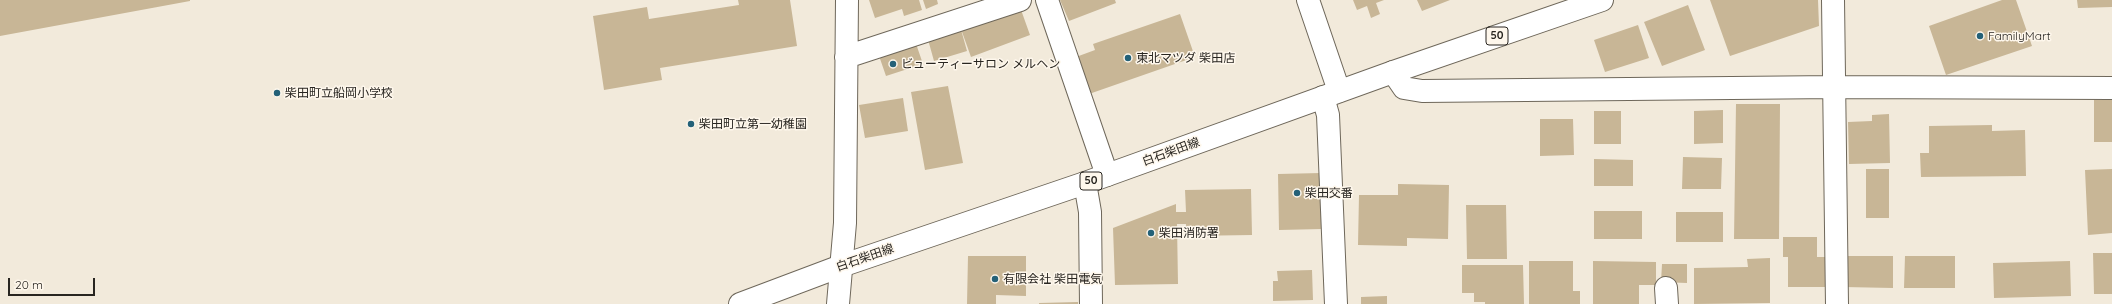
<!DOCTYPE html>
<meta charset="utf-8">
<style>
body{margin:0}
#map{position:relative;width:2112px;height:304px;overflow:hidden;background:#f2eadb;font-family:Quicksand,sans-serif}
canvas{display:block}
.scale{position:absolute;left:8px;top:278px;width:87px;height:18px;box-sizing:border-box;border:2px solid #282520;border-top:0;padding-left:5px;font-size:12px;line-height:14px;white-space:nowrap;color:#282520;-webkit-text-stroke:3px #fef7ec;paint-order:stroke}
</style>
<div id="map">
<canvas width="2112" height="304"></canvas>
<div class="scale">20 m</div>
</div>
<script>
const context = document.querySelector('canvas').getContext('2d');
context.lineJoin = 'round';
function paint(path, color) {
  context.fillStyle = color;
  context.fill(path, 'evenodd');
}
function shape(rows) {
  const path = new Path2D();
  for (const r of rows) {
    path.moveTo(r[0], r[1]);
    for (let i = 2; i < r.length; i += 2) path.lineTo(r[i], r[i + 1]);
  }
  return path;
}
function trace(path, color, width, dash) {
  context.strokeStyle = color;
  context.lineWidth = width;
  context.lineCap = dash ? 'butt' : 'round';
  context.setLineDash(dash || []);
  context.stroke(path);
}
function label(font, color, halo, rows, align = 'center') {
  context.font = font + ' Quicksand,"Noto Sans JP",sans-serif';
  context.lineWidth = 3;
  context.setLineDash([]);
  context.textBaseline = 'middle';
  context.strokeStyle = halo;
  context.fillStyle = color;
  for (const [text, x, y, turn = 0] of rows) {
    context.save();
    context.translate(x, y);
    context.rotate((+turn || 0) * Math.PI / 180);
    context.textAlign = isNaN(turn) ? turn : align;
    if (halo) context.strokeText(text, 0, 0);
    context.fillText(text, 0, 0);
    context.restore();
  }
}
paint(shape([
 [0,0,190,0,190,1,0,36],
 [738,0,790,0,797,46,660,68,662,80,604,90,593,16,647,7,649,19,739,5],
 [869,0,919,0,922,10,904,16,902,9,875,18],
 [923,0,937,0,938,4,926,9],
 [1060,0,1115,0,1116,3,1069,21],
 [1353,0,1384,0,1376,3,1380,14,1371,18,1367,6,1357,10],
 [1417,0,1450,0,1422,11],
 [1710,0,1818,0,1819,26,1730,56],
 [2002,0,2016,0,2032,46,1946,75,1929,26],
 [2077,0,2112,0,2112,7,2078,8],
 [1688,5,1705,50,1662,66,1644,22],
 [1020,7,1030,35,971,57,961,29],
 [1180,14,1195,57,1089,94,1076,57,1095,50,1093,44],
 [1638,25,1649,58,1605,72,1594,40],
 [960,26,967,51,934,61,927,36],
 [914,38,923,64,886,76,877,50],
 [948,86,963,163,925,170,911,92],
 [903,98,908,131,865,138,859,105],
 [2094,100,2112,100,2112,142,2094,142],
 [1736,104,1780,104,1779,239,1734,239],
 [1723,110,1723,143,1694,144,1694,111],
 [1594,111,1621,111,1621,144,1594,144],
 [1889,114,1890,163,1849,164,1848,122,1872,121,1872,115],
 [1540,119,1573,119,1574,155,1540,156],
 [1992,125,1992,131,2025,130,2026,176,1921,177,1920,153,1929,153,1929,126],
 [1683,157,1722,158,1721,189,1682,189],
 [1594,159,1633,160,1633,186,1594,186],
 [1866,169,1889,169,1889,218,1866,218],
 [2112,169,2112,233,2088,235,2085,170],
 [1321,173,1322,229,1279,230,1278,174],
 [1398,184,1449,185,1448,239,1407,238,1407,246,1358,245,1359,195,1398,195],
 [1251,189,1252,235,1187,236,1186,224,1177,224,1178,284,1115,285,1113,228,1176,204,1176,212,1186,212,1185,190],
 [1466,205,1506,205,1507,259,1467,259],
 [1594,211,1642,211,1642,239,1594,239],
 [1676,212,1723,212,1723,242,1676,242],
 [1783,237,1817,237,1817,257,1827,257,1827,287,1788,287,1788,257,1783,257],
 [2093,253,2112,253,2112,294,2094,294],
 [968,256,1026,256,1026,296,996,295,996,304,967,304],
 [1845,256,1893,256,1893,288,1844,287],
 [1905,256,1955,256,1955,288,1904,288],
 [1770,258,1770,303,1694,304,1694,268,1748,267,1747,259],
 [1529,261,1573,261,1573,291,1580,291,1580,304,1529,304],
 [1593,261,1656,262,1656,285,1639,285,1639,304,1593,304],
 [2070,261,2071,296,1994,298,1993,263],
 [1662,264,1687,264,1687,283,1661,282],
 [1462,265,1523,265,1524,304,1485,304,1485,302,1474,302,1474,293,1462,293],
 [1312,270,1313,300,1273,301,1273,281,1278,281,1277,271],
 [1387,296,1387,304,1361,304,1361,297],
 [1078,302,1078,304,1039,304,1039,303]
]), '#c8b696');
const minor = shape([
 [1047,0,1107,175],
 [1308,0,1339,91],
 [1833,0,1837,304],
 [846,57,1020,0],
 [1393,72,1404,88,1422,91,1835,87,2112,88],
 [1323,97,1328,115,1336,304],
 [1085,183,1090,212,1091,304],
 [1666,288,1667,304],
 [838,304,845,223,847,0]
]);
const major = shape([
 [740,304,841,266,1085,183,1393,72,1602,0]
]);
trace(minor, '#6e675a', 24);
trace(major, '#6e675a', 24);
trace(minor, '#fff', 22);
trace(major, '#fff', 22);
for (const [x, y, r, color] of [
 [1980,36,4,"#246178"],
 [1128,58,4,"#246178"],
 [893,64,4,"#246178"],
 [277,93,4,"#246178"],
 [691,124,4,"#246178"],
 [1297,193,4,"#246178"],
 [1151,233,4,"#246178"],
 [995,279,4,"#246178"]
]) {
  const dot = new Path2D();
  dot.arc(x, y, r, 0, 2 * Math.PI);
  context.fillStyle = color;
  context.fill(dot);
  trace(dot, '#fef7ec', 1.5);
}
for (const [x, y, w] of [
 [1497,36,22],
 [1091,181,22]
]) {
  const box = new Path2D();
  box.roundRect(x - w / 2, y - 9, w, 18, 3);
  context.fillStyle = '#fef7ec';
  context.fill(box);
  trace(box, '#282520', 1);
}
label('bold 11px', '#282520', null, [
 ["50",1497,36],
 ["50",1091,181]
]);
label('12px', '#282520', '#fef7ec', [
 ["FamilyMart",1988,36],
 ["東北マツダ 柴田店",1136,58],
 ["ビューティーサロン メルヘン",901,64],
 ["柴田町立船岡小学校",285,93],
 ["柴田町立第一幼稚園",699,124],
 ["柴田交番",1305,193],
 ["柴田消防署",1159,233],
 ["有限会社 柴田電気",1003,279]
], 'left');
label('12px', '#282520', '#fef7ec', [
 ["白石柴田線",1171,152,-20],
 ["白石柴田線",865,258,-19]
]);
</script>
